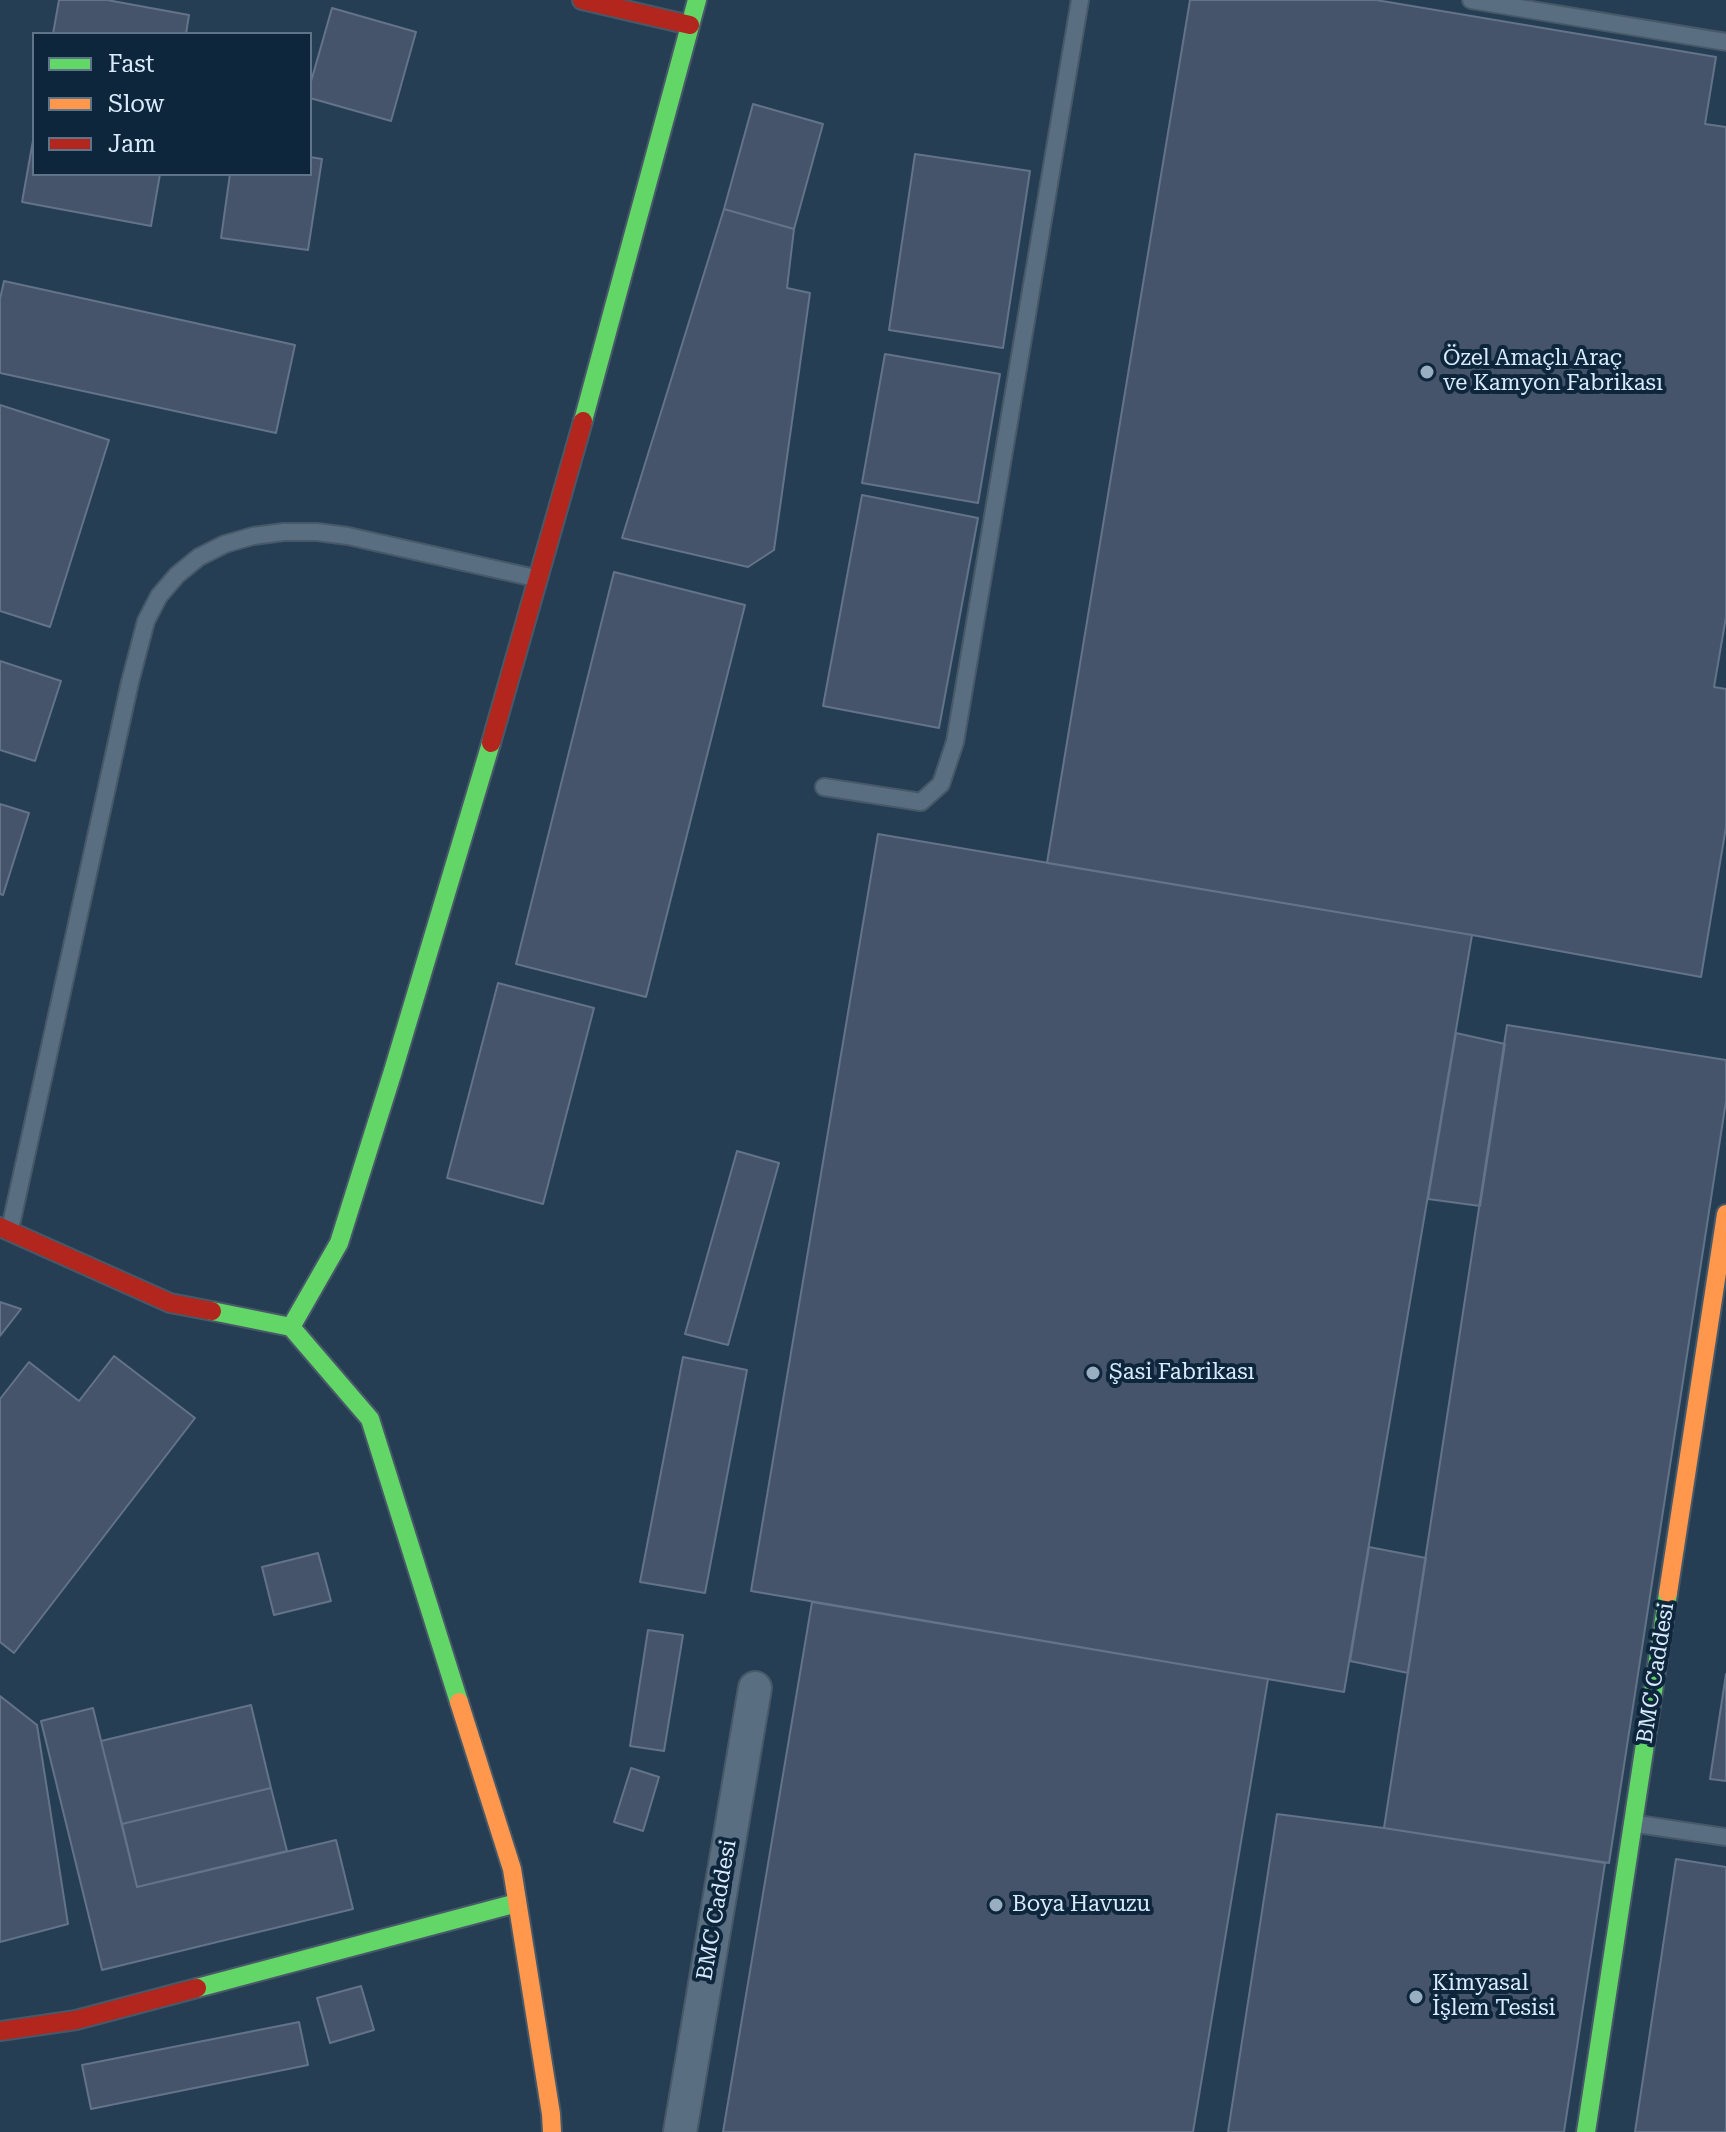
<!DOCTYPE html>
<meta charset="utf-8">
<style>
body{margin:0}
#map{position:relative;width:1726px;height:2132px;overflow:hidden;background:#253e53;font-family:"Roboto Serif",serif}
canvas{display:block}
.legend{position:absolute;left:32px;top:32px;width:280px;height:144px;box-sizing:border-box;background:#0d263c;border:2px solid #5e7489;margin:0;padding:10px 14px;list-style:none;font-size:24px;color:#d8eafc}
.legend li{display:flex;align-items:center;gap:16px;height:40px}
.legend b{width:40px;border:2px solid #5e7489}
</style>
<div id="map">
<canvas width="1726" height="2132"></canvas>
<ul class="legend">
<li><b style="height:10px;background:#63d668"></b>Fast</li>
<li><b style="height:10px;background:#ff974d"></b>Slow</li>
<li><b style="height:10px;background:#b3261e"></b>Jam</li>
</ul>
</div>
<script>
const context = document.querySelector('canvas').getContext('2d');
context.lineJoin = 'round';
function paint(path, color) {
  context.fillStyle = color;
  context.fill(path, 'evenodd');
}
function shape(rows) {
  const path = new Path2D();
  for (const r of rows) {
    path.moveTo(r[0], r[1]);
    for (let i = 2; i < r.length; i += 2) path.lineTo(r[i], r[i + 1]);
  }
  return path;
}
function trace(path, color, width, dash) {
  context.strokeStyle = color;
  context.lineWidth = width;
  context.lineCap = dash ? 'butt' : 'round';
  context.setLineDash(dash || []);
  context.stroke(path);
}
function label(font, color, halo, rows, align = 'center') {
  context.font = font + ' "Roboto Serif",serif';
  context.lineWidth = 8;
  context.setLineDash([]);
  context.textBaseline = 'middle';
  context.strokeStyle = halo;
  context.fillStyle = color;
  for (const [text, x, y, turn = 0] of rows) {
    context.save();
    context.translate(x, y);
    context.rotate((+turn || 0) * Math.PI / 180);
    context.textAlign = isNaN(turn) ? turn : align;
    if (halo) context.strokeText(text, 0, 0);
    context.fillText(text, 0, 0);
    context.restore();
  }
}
const building = shape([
 [59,0,107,0,189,15,186,34,53,34,59,0],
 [1190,0,1376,0,1716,57,1705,124,1726,127,1726,617,1714,687,1726,689,1726,827,1701,977,1472,935,1047,863,1190,0],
 [332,8,416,32,391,121,310,98,310,85,332,8],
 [753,104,823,124,794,229,724,209,753,104],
 [34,135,34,174,160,174,151,226,22,202,34,135],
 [915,154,1030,171,1003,348,889,330,915,154],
 [310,157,322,159,308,250,221,238,230,174,310,174,310,157],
 [724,209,794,229,787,288,810,293,774,550,748,567,622,538,724,209],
 [4,281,295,345,276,433,0,373,0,299,4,281],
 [885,354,1000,374,978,503,862,483,885,354],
 [0,405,109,440,50,627,0,611,0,405],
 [862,495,978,518,939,728,823,706,862,495],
 [614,572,745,605,646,997,516,964,614,572],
 [0,661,61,681,35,761,0,750,0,661],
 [0,804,29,813,3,895,0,894,0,804],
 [878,834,1472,935,1344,1692,751,1591,878,834],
 [498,983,594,1008,543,1204,447,1178,498,983],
 [1507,1025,1726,1060,1726,1101,1609,1863,1384,1828,1507,1025],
 [1456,1033,1505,1044,1480,1206,1428,1199,1456,1033],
 [737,1151,779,1163,728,1345,685,1334,737,1151],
 [0,1302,21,1309,0,1336,0,1302],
 [114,1356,195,1418,14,1653,0,1642,0,1399,29,1362,79,1401,114,1356],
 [683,1357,747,1370,705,1593,640,1582,683,1357],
 [1369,1547,1426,1558,1408,1673,1350,1661,1369,1547],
 [318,1553,331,1601,274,1615,262,1567,318,1553],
 [812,1602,1268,1679,1193,2132,723,2132,812,1602],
 [648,1630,683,1635,664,1751,630,1746,648,1630],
 [1726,1674,1726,1781,1710,1779,1726,1674],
 [0,1696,37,1725,68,1924,0,1942,0,1696],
 [251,1705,271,1788,122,1824,101,1741,251,1705],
 [93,1708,137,1887,336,1840,353,1909,102,1970,41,1721,93,1708],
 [631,1768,659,1777,643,1831,614,1822,631,1768],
 [271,1788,287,1851,137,1887,122,1824,271,1788],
 [1277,1814,1384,1828,1605,1863,1564,2132,1228,2132,1277,1814],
 [1676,1859,1726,1867,1726,2132,1635,2132,1676,1859],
 [361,1986,374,2030,330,2043,317,1998,361,1986],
 [299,2022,308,2065,91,2109,82,2065,299,2022]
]);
paint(building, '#45546a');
trace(building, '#637389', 2);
const lane = shape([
 [1471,0,1726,42],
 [824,787,921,802,941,784,955,742,1080,0],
 [10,1229,130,682,146,621,159,596,177,575,199,557,225,544,253,536,284,532,317,532,348,536,535,578],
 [1637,1824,1726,1837]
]);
const street = shape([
 [680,2132,755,1688]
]);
const fast = shape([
 [583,421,697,0],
 [212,1311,291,1327,370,1419,459,1702],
 [291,1327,339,1243,393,1071,491,743],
 [197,1988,517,1903],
 [1586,2132,1668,1593]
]);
const slow = shape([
 [1668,1593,1726,1214],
 [459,1702,512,1869,551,2114,552,2132]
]);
const jam = shape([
 [582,0,690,25],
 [491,743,583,421],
 [0,1227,170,1303,212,1311],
 [0,2031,76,2020,197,1988]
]);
trace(lane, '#475968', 20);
trace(street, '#475968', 36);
trace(fast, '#475968', 22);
trace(slow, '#475968', 22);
trace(jam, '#475968', 22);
trace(lane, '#596e80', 16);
trace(street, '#596e80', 32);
trace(fast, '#63d668', 18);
trace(slow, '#ff974d', 18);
trace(jam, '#b3261e', 18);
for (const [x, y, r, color] of [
 [1427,372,8,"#99aec1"],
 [1093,1373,8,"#99aec1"],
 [996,1905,8,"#99aec1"],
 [1416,1997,8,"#99aec1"]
]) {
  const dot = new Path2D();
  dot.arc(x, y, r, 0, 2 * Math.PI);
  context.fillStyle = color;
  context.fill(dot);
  trace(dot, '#0d263c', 3);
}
label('22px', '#d8eafc', '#0d263c', [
 ["Özel Amaçlı Araç",1443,359],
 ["ve Kamyon Fabrikası",1443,384],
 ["Şasi Fabrikası",1109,1373],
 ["Boya Havuzu",1012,1905],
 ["Kimyasal",1432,1984],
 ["İşlem Tesisi",1432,2009]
], 'left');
label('22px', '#d8eafc', '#0d263c', [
 ["BMC Caddesi",1656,1673,-81],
 ["BMC Caddesi",717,1910,-80]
]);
</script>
